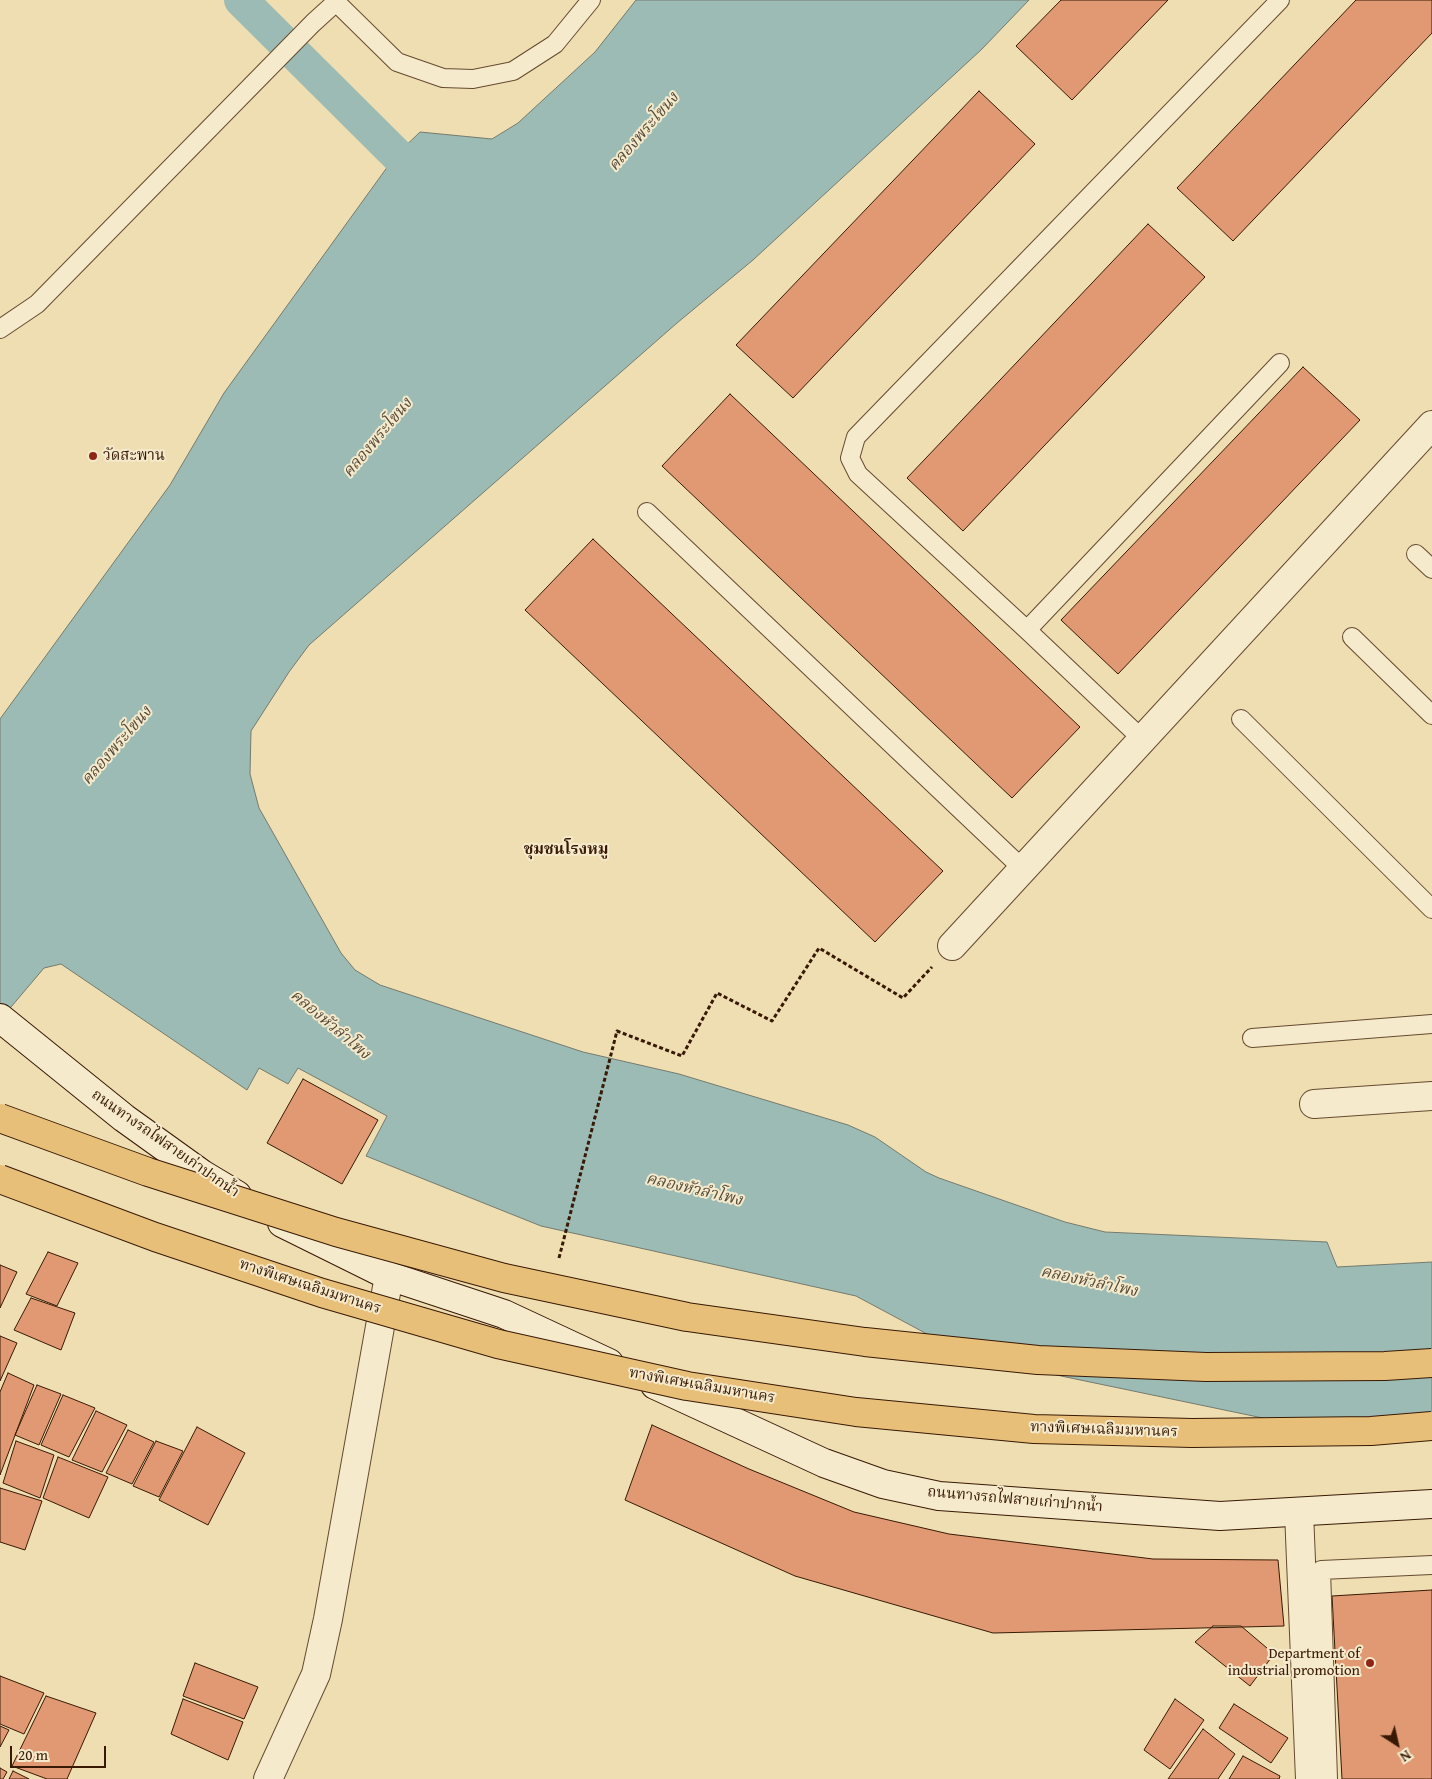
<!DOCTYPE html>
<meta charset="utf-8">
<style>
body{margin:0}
#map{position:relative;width:1432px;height:1779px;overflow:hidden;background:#efdeb1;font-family:"Gentium Book Plus",serif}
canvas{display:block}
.north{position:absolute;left:1372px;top:1719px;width:50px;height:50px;-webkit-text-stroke:4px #f5eacc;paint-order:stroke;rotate:145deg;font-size:14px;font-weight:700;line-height:20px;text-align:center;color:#381905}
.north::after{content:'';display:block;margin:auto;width:18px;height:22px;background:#381905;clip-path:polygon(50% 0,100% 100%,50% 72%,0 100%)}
.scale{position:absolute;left:10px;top:1746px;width:96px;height:22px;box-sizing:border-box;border:2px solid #381905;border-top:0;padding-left:6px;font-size:15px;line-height:18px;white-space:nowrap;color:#381905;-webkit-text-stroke:4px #f5eacc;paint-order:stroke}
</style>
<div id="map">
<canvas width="1432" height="1779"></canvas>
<div class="north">N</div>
<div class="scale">20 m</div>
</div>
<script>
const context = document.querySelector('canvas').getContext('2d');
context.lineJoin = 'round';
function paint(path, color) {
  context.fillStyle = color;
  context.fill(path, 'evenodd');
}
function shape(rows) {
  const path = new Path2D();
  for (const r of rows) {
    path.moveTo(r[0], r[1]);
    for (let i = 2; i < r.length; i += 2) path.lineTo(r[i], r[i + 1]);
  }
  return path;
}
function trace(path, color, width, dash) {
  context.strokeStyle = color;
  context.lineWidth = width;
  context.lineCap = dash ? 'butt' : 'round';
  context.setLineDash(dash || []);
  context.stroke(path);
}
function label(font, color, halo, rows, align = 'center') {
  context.font = font + ' "Gentium Book Plus","Noto Serif Thai",serif';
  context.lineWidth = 4;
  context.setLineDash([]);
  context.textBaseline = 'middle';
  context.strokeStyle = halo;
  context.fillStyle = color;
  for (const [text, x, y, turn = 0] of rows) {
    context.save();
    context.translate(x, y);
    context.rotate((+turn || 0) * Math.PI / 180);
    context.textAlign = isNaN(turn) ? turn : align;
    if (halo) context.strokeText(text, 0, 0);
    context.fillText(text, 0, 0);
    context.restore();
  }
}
const water = shape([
 [636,0,1029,0,982,49,753,260,677,323,309,645,289,672,251,731,250,774,259,808,341,953,355,970,380,985,583,1052,679,1074,848,1125,875,1137,926,1172,939,1178,1065,1222,1105,1232,1327,1242,1337,1267,1432,1262,1432,1438,1354,1437,970,1357,856,1296,541,1226,366,1156,387,1116,298,1068,288,1084,259,1068,247,1090,61,964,44,968,0,1020,0,719,170,485,224,393,396,155,420,132,492,139,518,123,595,52,636,0]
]);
paint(water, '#9cbbb4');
trace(water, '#747a6e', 1);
trace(shape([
 [241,0,429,187]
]), '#9cbbb4', 34);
const building = shape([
 [1061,0,1168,0,1072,100,1016,46,1061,0],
 [1356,0,1432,0,1432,33,1233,241,1177,188,1356,0],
 [979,91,1035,144,793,398,736,345,979,91],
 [1148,224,1205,277,963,531,907,478,1148,224],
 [1303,367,1360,420,1118,674,1061,620,1303,367],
 [730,394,1080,727,1012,798,662,466,730,394],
 [593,539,943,871,875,942,525,610,593,539],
 [303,1079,378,1120,342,1184,267,1143,303,1079],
 [48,1252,78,1263,57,1306,26,1294,48,1252],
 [0,1265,17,1272,0,1308,0,1265],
 [31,1298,75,1313,61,1350,14,1330,31,1298],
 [0,1336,17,1343,0,1381,0,1336],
 [8,1373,34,1385,0,1475,0,1392,8,1373],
 [37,1385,61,1394,39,1445,15,1435,37,1385],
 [63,1395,95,1408,69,1457,41,1445,63,1395],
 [96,1411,127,1425,102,1472,72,1460,96,1411],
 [652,1425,749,1469,854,1512,949,1534,1153,1559,1278,1560,1284,1626,993,1633,795,1576,625,1500,652,1425],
 [197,1427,245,1453,208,1525,159,1500,197,1427],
 [128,1430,154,1442,132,1484,106,1473,128,1430],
 [16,1441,54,1455,40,1498,3,1483,16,1441],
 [156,1441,183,1451,159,1497,133,1486,156,1441],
 [58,1457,108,1477,89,1518,43,1498,58,1457],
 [0,1488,42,1501,25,1550,0,1542,0,1488],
 [1432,1590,1432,1779,1342,1779,1332,1596,1432,1590],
 [1213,1626,1241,1626,1274,1654,1250,1686,1195,1642,1213,1626],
 [195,1663,258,1687,244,1719,183,1696,195,1663],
 [0,1676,44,1693,24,1734,0,1724,0,1676],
 [46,1696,96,1713,67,1779,47,1779,12,1766,46,1696],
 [183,1699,243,1722,228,1760,171,1734,183,1699],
 [1175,1699,1204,1720,1170,1769,1144,1750,1175,1699],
 [1234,1704,1288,1738,1271,1763,1219,1728,1234,1704],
 [0,1726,9,1730,0,1747,0,1726],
 [1203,1729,1235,1754,1218,1779,1168,1779,1203,1729],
 [1243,1756,1280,1776,1279,1779,1229,1779,1243,1756],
 [0,1768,7,1772,3,1779,0,1779,0,1768],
 [13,1771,29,1779,9,1779,13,1771]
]);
paint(building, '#e09972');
trace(building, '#381905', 1);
const lane = shape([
 [0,329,37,304,313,23,336,2,397,62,443,78,473,79,513,71,555,44,591,0],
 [647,512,1023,869],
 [1416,554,1432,569],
 [1027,630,1280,363],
 [1352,637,1432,715],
 [1241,719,1432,909],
 [1142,739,1027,630,858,474,850,458,856,437,1280,0],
 [1252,1038,1432,1024],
 [1328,1779,1321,1570,1432,1565]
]);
const street = shape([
 [952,946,1432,425],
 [1314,1104,1432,1096],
 [1299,1512,1310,1779],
 [268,1779,316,1674,328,1619,389,1276]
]);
const secondary = shape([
 [0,1018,124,1118,202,1174,237,1195],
 [282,1223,389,1276,504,1314,609,1363],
 [655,1385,824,1463,883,1484,939,1496,1220,1516,1432,1504]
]);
trace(lane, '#664a30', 20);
trace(street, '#664a30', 30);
trace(secondary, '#381905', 30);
trace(shape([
 [559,1258,617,1031,682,1056,717,993,772,1021,819,948,903,998,932,967]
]), '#381905', 3, [4, 2.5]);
trace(lane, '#f5eacc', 18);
trace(street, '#f5eacc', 28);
trace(secondary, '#f5eacc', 28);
const highwayBridge = shape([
 [0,1118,148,1172,336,1232,504,1278,687,1317,865,1342,1038,1360,1206,1367,1385,1366,1432,1363],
 [0,1179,155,1237,322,1293,498,1344,687,1386,856,1412,1034,1429,1192,1433,1371,1431,1432,1426]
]);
trace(highwayBridge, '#381905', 30, []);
trace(highwayBridge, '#e8bf78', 28);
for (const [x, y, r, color] of [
 [93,456,5,"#8f2418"],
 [1370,1663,5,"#8f2418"]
]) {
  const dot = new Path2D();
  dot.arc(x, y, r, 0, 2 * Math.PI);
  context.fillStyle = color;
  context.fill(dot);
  trace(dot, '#f5eacc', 2);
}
label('15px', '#381905', '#f5eacc', [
 ["วัดสะพาน",103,456],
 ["Department of",1360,1654,"right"],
 ["industrial promotion",1360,1671,"right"]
], 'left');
label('15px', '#381905', '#f5eacc', [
 ["ถนนทางรถไฟสายเก่าปากน้ำ",165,1144,35],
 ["ทางพิเศษเฉลิมมหานคร",310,1287,18],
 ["ทางพิเศษเฉลิมมหานคร",702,1386,10],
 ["ทางพิเศษเฉลิมมหานคร",1104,1430,2],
 ["ถนนทางรถไฟสายเก่าปากน้ำ",1015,1500,5]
]);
label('italic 16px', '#564a3a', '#f5eacc', [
 ["คลองพระโขนง",644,132,-49],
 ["คลองพระโขนง",378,438,-50],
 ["คลองพระโขนง",117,746,-49],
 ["คลองหัวลำโพง",330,1025,40],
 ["คลองหัวลำโพง",694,1190,13],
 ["คลองหัวลำโพง",1089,1282,12]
]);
label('bold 16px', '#381905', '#f5eacc', [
 ["ชุมชนโรงหมู",566,850]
]);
</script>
